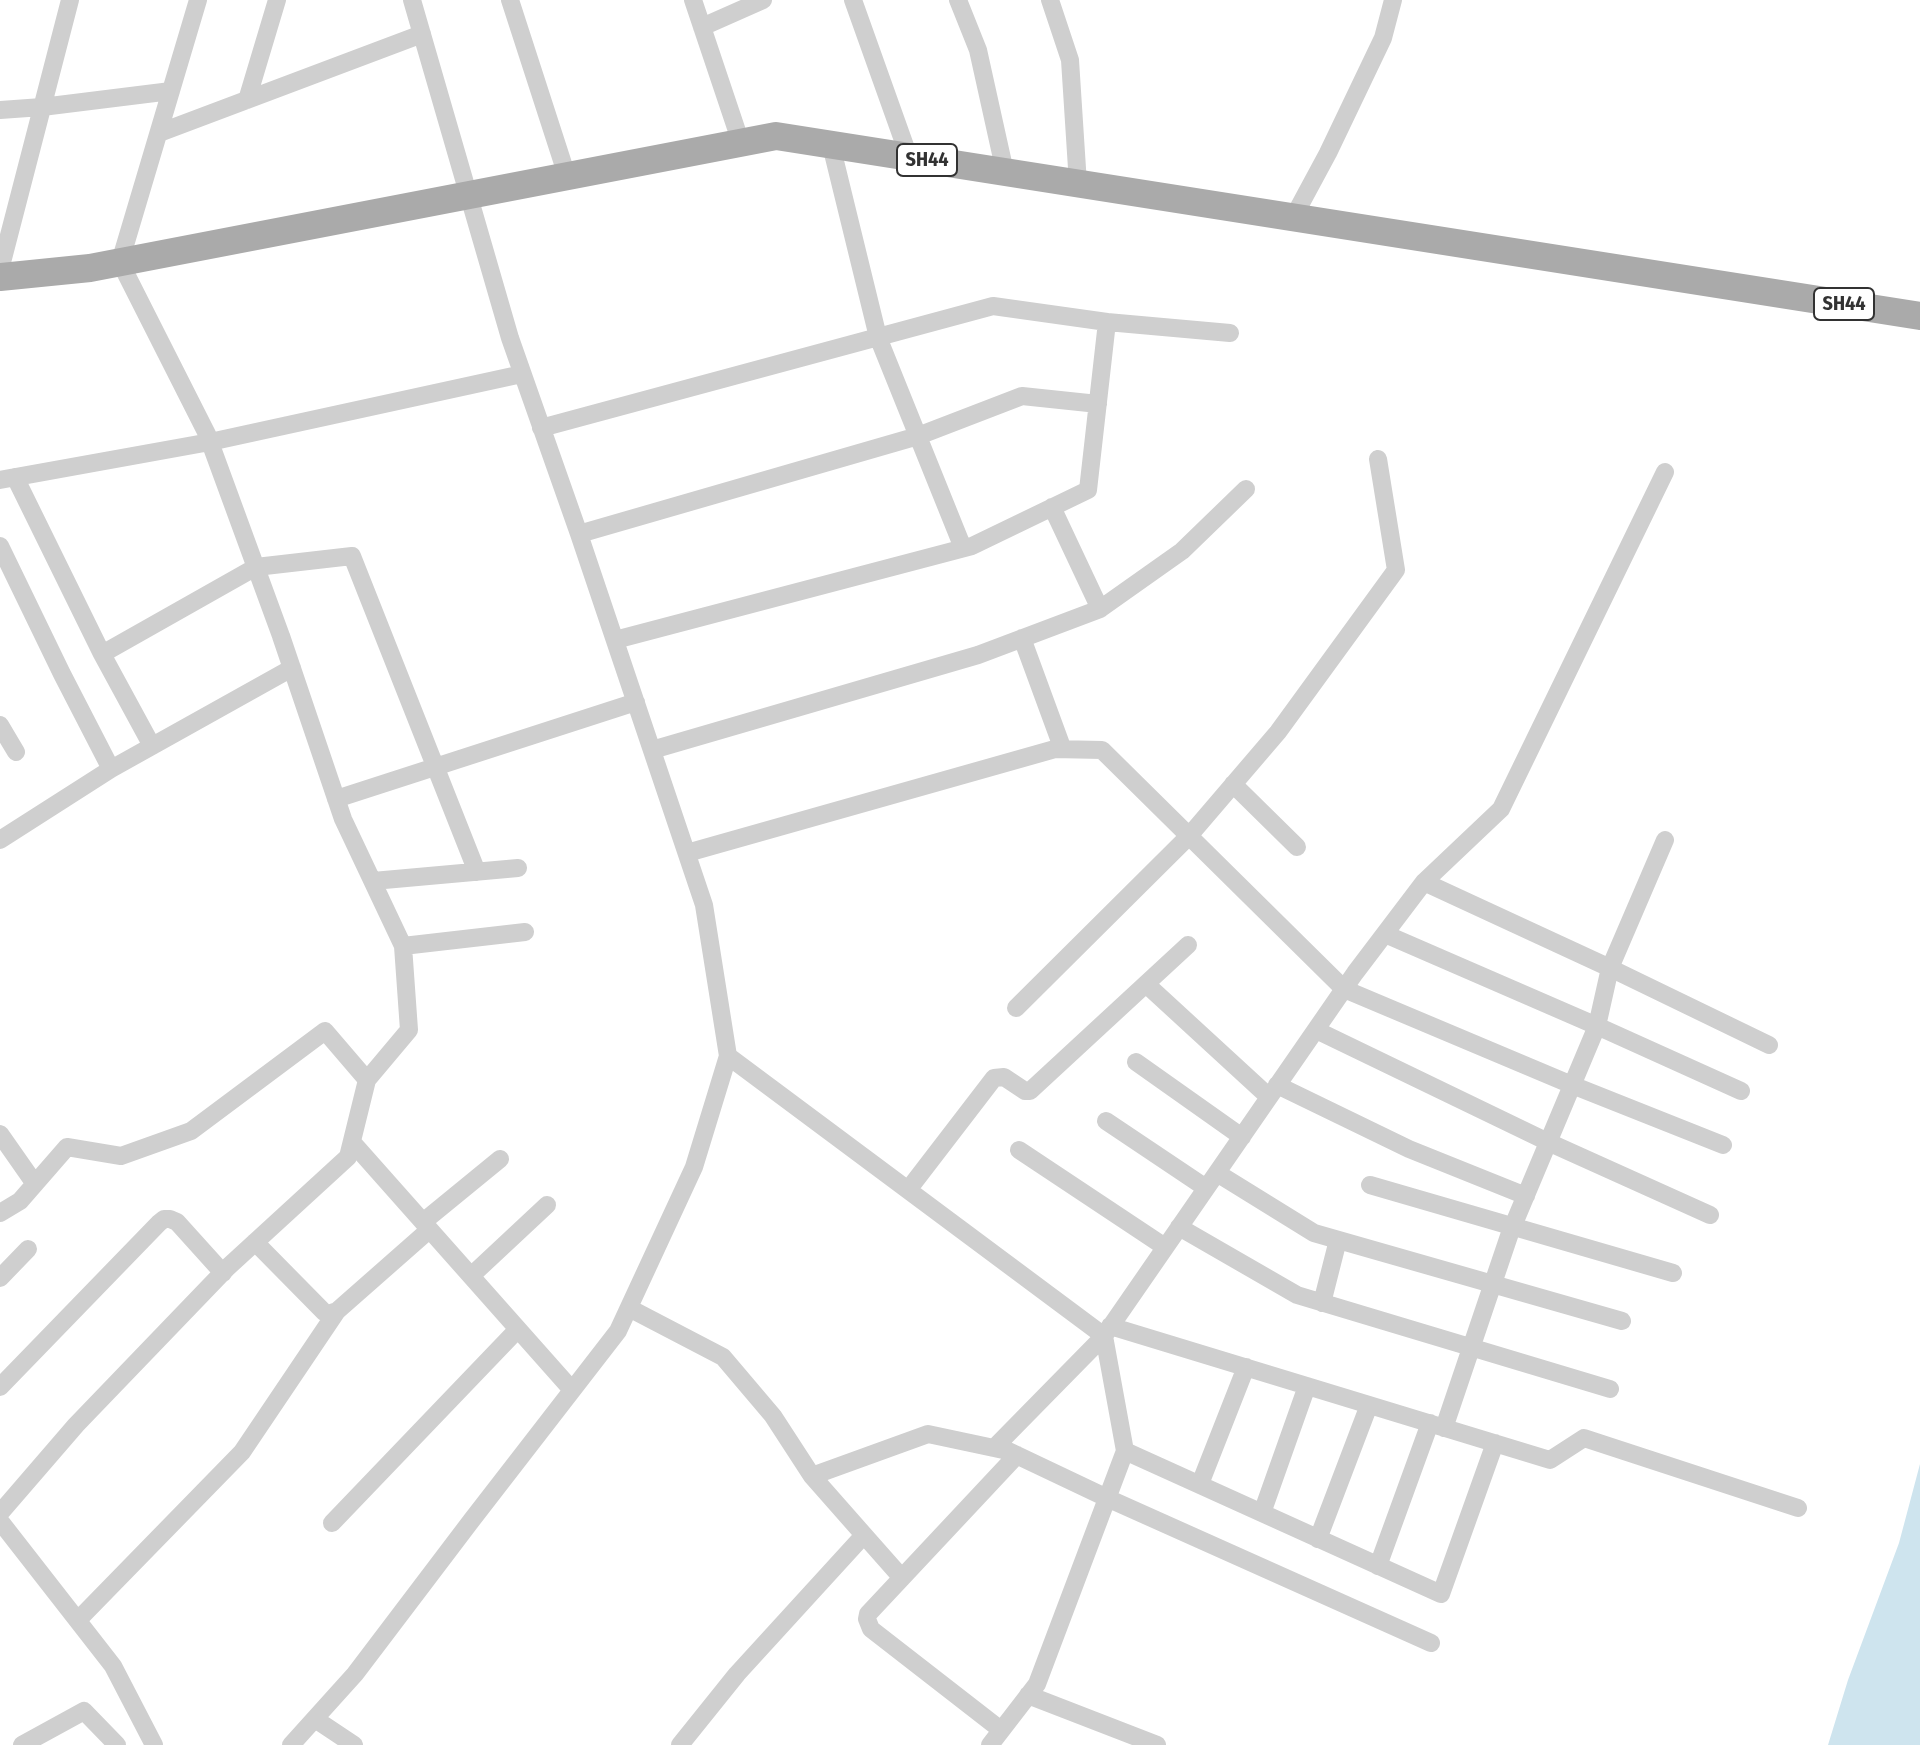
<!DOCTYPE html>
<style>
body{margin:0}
canvas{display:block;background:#fff}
</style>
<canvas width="1920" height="1745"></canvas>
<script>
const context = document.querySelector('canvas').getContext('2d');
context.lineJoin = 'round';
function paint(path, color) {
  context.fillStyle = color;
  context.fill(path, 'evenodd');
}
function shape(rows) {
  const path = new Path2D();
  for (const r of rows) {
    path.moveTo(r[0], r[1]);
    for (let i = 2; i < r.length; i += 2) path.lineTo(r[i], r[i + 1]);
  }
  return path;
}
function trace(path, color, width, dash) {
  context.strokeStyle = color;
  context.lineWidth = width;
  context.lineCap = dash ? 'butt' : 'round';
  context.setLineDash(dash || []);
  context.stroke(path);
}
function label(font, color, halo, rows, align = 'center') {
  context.font = font + ' "Fira Sans Condensed",sans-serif';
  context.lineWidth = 8;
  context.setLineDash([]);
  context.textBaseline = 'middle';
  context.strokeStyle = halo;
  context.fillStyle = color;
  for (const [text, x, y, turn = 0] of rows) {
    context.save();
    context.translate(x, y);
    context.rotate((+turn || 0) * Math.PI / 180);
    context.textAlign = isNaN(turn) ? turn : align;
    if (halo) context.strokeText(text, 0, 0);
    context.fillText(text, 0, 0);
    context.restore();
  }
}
paint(shape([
 [1920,1464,1920,1745,1828,1745,1848,1680,1899,1543]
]), '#cee4ee');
trace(shape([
 [510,0,567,176],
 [693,0,741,143],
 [853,0,909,157],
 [958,0,978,50,1005,172],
 [1050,0,1070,60,1078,184],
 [702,27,763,0],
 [247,100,277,0],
 [0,110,42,107,171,91],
 [159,133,422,34],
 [831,145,878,337,963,548],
 [1293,218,1328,153,1383,38,1393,0],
 [0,270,70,0],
 [1107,322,1230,333],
 [541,428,993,306,1107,322,1088,490,972,546,615,640],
 [15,477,102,654,256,567,352,556,477,872],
 [0,480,210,442,522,374],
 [579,534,918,436,1022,396,1098,404],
 [0,546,62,674,111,769,0,840],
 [1100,609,1182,551,1246,489],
 [102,654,152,746],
 [0,725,16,752],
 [1054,749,1102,750,1344,989,1572,1085,1723,1145],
 [652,750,978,655,1100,609,1052,507],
 [111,769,292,668],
 [1233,784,1297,847],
 [336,799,636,702],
 [1665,840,1610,968,1769,1045],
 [687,853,1062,747,1022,638],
 [373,881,518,868],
 [1424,882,1610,968,1597,1026,1510,1233,1444,1428],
 [1385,934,1597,1026,1741,1091],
 [403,946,525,932],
 [1146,984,1269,1097],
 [1016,1008,1189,836,1278,732,1396,570,1378,459],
 [1316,1030,1548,1142,1710,1215],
 [728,1056,1104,1336,1125,1451,1037,1684,990,1745],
 [1136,1062,1242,1137],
 [1277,1085,1409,1149,1526,1196],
 [1106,1121,1206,1188],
 [0,1134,35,1184],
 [352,1142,572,1390],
 [1019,1150,1165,1247],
 [1217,1173,1314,1233,1622,1321],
 [1370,1185,1673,1273],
 [908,1190,994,1078,1004,1077,1025,1091,1030,1091,1188,945],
 [0,1213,20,1201,67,1147,121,1156,191,1131,325,1031,367,1080],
 [423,1222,500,1159],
 [1179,1227,1297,1295,1610,1389],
 [255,1242,324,1312,328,1314,337,1311,429,1230],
 [471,1276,547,1205],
 [0,1278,28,1249],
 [1322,1303,1338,1240],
 [629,1308,723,1357,773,1416,812,1476,864,1535,737,1674,680,1745],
 [1110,1326,1550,1460,1584,1438,1798,1508],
 [0,1387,159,1223,164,1219,170,1219,177,1222,223,1273],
 [994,1448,1104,1336,1355,973,1424,882,1501,809,1665,472],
 [1125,1451,1441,1594,1495,1443],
 [812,1476,928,1434,1008,1451,1107,1498,1431,1643],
 [1200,1484,1246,1367],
 [0,1513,76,1425,228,1267,348,1157,367,1080,409,1030,403,946,343,819,281,636,207,434,120,262,198,0],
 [1262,1513,1307,1386],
 [0,1521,113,1666,154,1745],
 [332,1523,518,1329],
 [864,1535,902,1578],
 [1318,1539,1369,1405],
 [1378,1566,1430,1423],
 [78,1620,242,1452,337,1311],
 [1028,1695,1157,1745],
 [315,1719,354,1745],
 [1001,1730,871,1629,867,1619,868,1614,1017,1455],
 [22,1745,84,1711,117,1745],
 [291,1745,355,1674,471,1521,618,1331,694,1167,728,1056,704,905,579,534,510,338,412,0]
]), '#cfcfcf', 18);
trace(shape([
 [0,277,90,268,776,136,1920,316]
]), '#aaa', 28);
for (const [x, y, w] of [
 [927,160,60],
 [1844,304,60]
]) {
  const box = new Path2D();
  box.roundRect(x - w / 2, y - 16, w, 32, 6);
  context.fillStyle = '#fff';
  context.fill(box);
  trace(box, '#323232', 2);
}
label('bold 20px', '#323232', null, [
 ["SH44",927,160],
 ["SH44",1844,304]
]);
</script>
